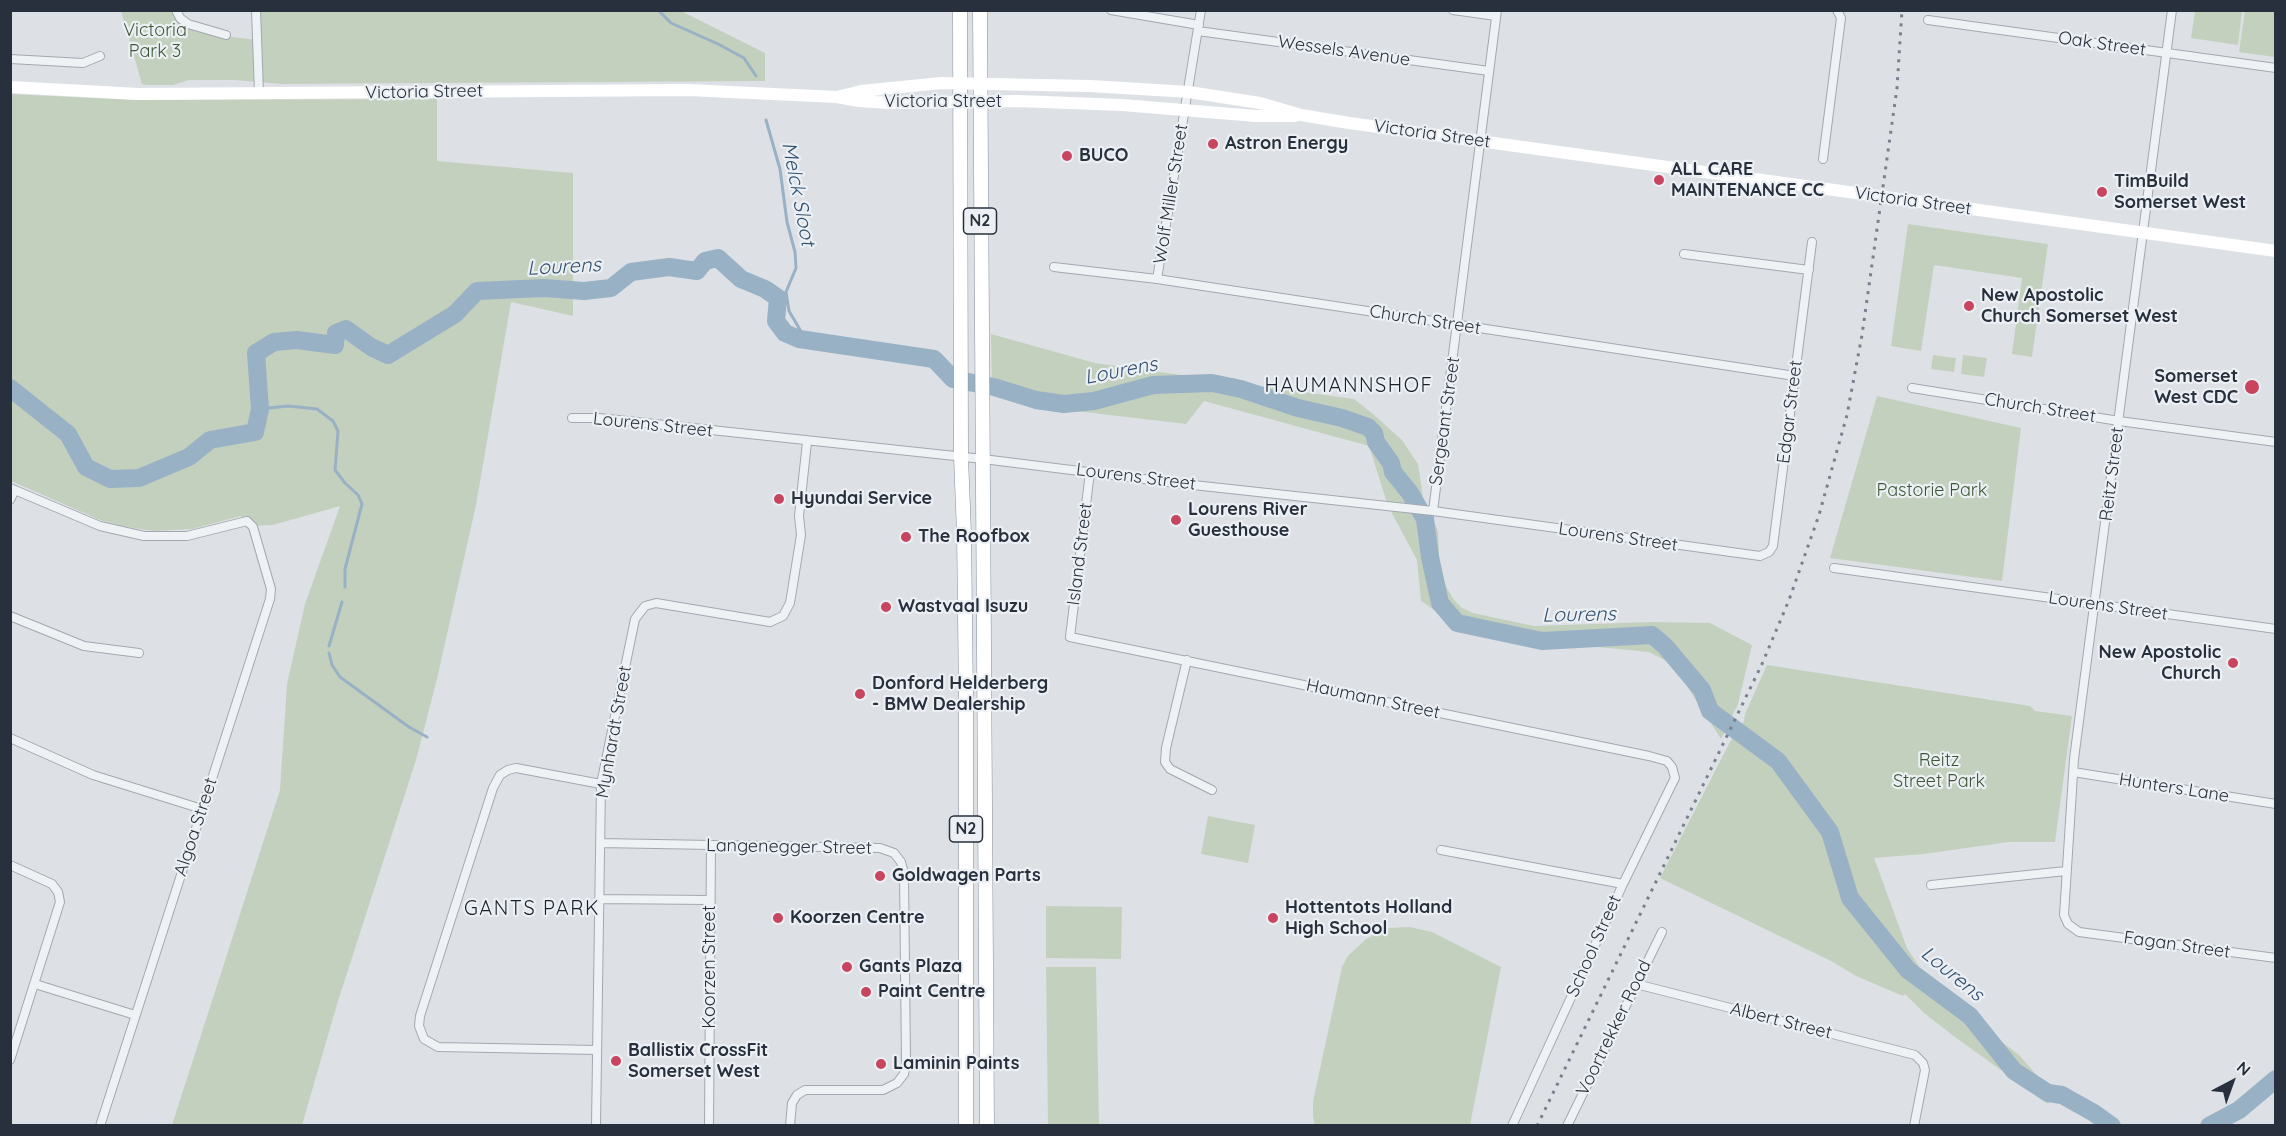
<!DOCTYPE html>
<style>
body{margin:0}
#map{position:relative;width:2286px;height:1136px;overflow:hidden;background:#dde1e6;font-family:Quicksand,sans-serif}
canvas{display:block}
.frame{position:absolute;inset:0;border:12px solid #27303c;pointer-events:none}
.north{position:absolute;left:2202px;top:1052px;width:60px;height:60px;-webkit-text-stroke:4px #ecf0f4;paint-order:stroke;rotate:41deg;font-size:16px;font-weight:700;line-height:24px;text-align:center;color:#27303c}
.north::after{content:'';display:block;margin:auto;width:21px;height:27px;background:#27303c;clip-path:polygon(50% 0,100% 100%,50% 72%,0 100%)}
</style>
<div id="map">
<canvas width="2286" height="1136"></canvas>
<div class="frame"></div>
<div class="north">N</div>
</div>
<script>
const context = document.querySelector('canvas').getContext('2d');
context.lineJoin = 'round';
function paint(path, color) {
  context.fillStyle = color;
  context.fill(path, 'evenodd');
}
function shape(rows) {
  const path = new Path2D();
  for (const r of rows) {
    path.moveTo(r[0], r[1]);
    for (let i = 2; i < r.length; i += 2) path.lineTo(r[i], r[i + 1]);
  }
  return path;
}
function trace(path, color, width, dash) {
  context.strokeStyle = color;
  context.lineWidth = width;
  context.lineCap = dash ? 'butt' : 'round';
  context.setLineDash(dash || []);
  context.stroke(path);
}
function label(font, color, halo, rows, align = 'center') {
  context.font = font + ' Quicksand,sans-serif';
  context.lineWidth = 4.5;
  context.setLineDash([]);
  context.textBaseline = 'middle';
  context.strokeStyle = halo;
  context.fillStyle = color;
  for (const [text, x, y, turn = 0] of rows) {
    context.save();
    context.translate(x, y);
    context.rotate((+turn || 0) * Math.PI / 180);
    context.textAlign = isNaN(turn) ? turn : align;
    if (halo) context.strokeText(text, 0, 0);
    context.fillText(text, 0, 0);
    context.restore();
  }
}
paint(shape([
 [2245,10,2275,11,2275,57,2239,52],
 [121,11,176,11,179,18,225,36,257,40,257,11,681,11,765,53,765,81,282,84,235,80,189,80,173,85,146,85,142,84],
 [2195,11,2242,11,2238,45,2191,38],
 [10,94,134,100,437,99,437,161,573,173,573,316,511,302,476,505,437,679,416,760,338,1001,302,1125,172,1125,280,790,287,684,305,604,340,506,273,525,253,526,243,521,241,516,192,529,154,531,127,527,100,520,11,481],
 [1908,224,2048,244,2032,357,2012,354,2022,278,1934,265,1921,351,1891,346],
 [991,334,1095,363,1354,399,1373,414,1402,440,1418,464,1423,497,1438,531,1440,576,1454,600,1462,608,1473,613,1534,626,1650,622,1710,623,1752,645,1738,704,1721,739,1683,680,1666,661,1649,652,1597,647,1555,647,1533,645,1462,629,1421,601,1417,560,1388,506,1369,446,1204,401,1186,424,1025,405,1024,401,992,396],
 [1933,355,1956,358,1954,372,1931,369],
 [1963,355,1987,358,1984,377,1961,374],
 [1877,396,2021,428,2002,581,1830,558],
 [1767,665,2030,706,2035,711,2072,716,2055,842,2009,842,1924,854,1874,858,1907,948,1920,968,1971,1012,1985,1029,2019,1055,2042,1081,2059,1089,2048,1104,1955,1037,1924,1013,1905,994,1903,996,1856,976,1833,962,1660,878,1730,742,1744,721,1745,714],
 [1208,816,1255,825,1248,863,1201,854],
 [1046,906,1122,907,1121,959,1046,958],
 [1410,927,1432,932,1501,967,1470,1125,1315,1125,1313,1116,1313,1101,1342,967,1348,956,1366,939,1388,928],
 [1046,967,1096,967,1099,1125,1048,1125]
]), '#c4d0be');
trace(shape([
 [658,10,671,23,718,44,744,58,756,76],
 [766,120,780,169,787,222,795,252,796,268,786,292,789,311,806,340],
 [260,409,288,406,317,409,333,421,338,431,335,470,345,483,358,495,362,504,345,569,345,587],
 [329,646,342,602],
 [329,653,332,665,340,677,409,727,427,737]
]), '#99b1c5', 3);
trace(shape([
 [10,388,68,434,86,467,110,479,139,478,189,457,210,440,255,432,260,409,256,353,274,342,297,340,335,345,336,333,346,329,371,347,388,355,455,314,477,291,544,288,584,291,611,288,631,272,669,267,697,271,705,261,718,258,741,279,765,289,778,298,776,321,785,333,799,339,934,359,953,379,994,387,1036,400,1064,404,1094,401,1153,385,1212,383,1241,389,1298,408,1342,418,1368,427,1374,433,1376,442,1391,463,1393,472,1410,493,1425,519,1430,557,1440,603,1457,623,1542,641,1652,635,1665,646,1702,690,1710,711,1778,761,1830,832,1850,898,1908,970,1970,1016,2014,1071,2048,1093,2062,1095,2094,1113,2112,1126],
 [2209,1126,2239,1110,2276,1079]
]), '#99b1c5', 18);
const minor = shape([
 [176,10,180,18,188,24,226,35],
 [256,10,259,93],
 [1111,10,1199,25],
 [1453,10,1496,16],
 [2172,10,2074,759,2064,915,2068,924,2079,932,2276,958],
 [1928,20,2276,68],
 [1198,31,1489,71],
 [10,59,83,63,100,56],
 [1823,159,1841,18,1837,10],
 [1684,254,1809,270],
 [1054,267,1157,279,1795,376],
 [1157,279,1201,10],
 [1912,388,2119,421,2276,442],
 [572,418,599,418,983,459,1184,484,1433,511,1760,556,1769,552,1773,546,1812,242],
 [1090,472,1070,637,1649,756,1667,761,1672,767,1675,778,1670,788,1623,884,1512,1126],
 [10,488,100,526,144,536,187,536,247,521,253,527,271,589,270,599,100,1126],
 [10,500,15,490],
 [1433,511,1497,10],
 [1834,568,2276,629],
 [10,616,84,646,139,653],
 [1187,660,1166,748,1165,762,1170,769,1212,790],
 [10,738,93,775,202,809],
 [2073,772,2276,804],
 [600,843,880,848,894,853,901,862,904,873,906,1063,904,1074,897,1083,883,1090,805,1090,797,1095,792,1103,790,1126],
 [1441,850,1623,884],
 [10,865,52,884,58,892,60,902,10,1060],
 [1931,885,2066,871],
 [599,899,710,900],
 [35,984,135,1015],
 [1636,984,1915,1055,1923,1063,1925,1070,1914,1126],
 [597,1050,438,1047,424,1039,419,1026,420,1016,493,788,500,775,508,770,516,768,601,784],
 [596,1126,601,784,635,619,645,606,656,603,770,622,783,616,790,603,801,535,799,516,807,442],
 [709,1126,711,845],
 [1567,1126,1662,932]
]);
const trunk = shape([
 [960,10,961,457,964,533,966,698,966,1126],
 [980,10,987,1126]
]);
trace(minor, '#a3a8b0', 10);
trace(trunk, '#858f9c', 15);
trace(minor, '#eff2f5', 8);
trace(shape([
 [10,87,139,94,688,90,837,97,859,101,889,103,1018,101,1122,105,1256,116,1295,116],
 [837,97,861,91,941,83,1090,86,1189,92,1260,103,1301,115,1349,123,2276,251]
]), '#fff', 12);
trace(trunk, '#fff', 14);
trace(shape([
 [1537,1126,1762,664,1789,600,1819,515,1847,415,1862,335,1897,88,1902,10]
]), '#77818f', 3, [3, 6]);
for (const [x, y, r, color] of [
 [1213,144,6,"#c84560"],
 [1067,156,6,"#c84560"],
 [1659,180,6,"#c84560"],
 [2102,192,6,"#c84560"],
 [1969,306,6,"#c84560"],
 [2252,387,8,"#c84560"],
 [779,499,6,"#c84560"],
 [1176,520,6,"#c84560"],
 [906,537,6,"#c84560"],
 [886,607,6,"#c84560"],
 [2233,663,6,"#c84560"],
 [860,694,6,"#c84560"],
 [880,876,6,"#c84560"],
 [778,918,6,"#c84560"],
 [1273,918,6,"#c84560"],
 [847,967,6,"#c84560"],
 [866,992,6,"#c84560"],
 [616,1061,6,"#c84560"],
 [881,1064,6,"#c84560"]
]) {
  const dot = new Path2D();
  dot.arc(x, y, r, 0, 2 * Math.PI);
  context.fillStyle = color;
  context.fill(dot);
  trace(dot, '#ecf0f4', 2);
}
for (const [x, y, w] of [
 [980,221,33],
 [966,829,33]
]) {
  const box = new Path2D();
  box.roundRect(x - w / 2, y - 13, w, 26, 4.5);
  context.fillStyle = '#ecf0f4';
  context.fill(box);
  trace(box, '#27303c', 1.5);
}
label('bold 16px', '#27303c', null, [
 ["N2",980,221],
 ["N2",966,829]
]);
label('18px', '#3d5735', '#ecf0f4', [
 ["Victoria",155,31],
 ["Park 3",155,52],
 ["Pastorie Park",1932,491],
 ["Reitz",1939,761],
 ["Street Park",1939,782]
]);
label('18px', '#27303c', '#ecf0f4', [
 ["Oak Street",2102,44,8],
 ["Wessels Avenue",1344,51,8],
 ["Victoria Street",424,92,-1],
 ["Victoria Street",943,102],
 ["Victoria Street",1432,134,8],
 ["Wolf Miller Street",1171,194,-81],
 ["Victoria Street",1913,201,8],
 ["Church Street",1425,320,9],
 ["Church Street",2040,408,9],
 ["Edgar Street",1790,412,-83],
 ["Sergeant Street",1445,421,-82],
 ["Lourens Street",653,425,6],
 ["Reitz Street",2112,474,-83],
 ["Lourens Street",1136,477,7],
 ["Lourens Street",1618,537,8],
 ["Island Street",1080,554,-83],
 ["Lourens Street",2108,606,8],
 ["Haumann Street",1373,699,12],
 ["Mynhardt Street",614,732,-80],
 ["Hunters Lane",2174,788,9],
 ["Algoa Street",196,827,-72],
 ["Langenegger Street",789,847,1],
 ["Fagan Street",2177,945,8],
 ["School Street",1594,946,-66],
 ["Koorzen Street",710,967,-90],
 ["Albert Street",1781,1021,14],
 ["Voortrekker Road",1614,1028,-64]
]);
label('bold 18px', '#27303c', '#ecf0f4', [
 ["Astron Energy",1225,144],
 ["BUCO",1079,156],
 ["ALL CARE",1671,170],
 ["MAINTENANCE CC",1671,191],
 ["TimBuild",2114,182],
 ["Somerset West",2114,203],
 ["New Apostolic",1981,296],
 ["Church Somerset West",1981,317],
 ["Somerset",2238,377,"right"],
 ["West CDC",2238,398,"right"],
 ["Hyundai Service",791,499],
 ["Lourens River",1188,510],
 ["Guesthouse",1188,531],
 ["The Roofbox",918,537],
 ["Wastvaal Isuzu",898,607],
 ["New Apostolic",2221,653,"right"],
 ["Church",2221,674,"right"],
 ["Donford Helderberg",872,684],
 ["- BMW Dealership",872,705],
 ["Goldwagen Parts",892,876],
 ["Hottentots Holland",1285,908],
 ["High School",1285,929],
 ["Koorzen Centre",790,918],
 ["Gants Plaza",859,967],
 ["Paint Centre",878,992],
 ["Ballistix CrossFit",628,1051],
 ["Somerset West",628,1072],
 ["Laminin Paints",893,1064]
], 'left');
label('italic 20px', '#33516e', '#ecf0f4', [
 ["Melck Sloot",798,194,79],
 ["Lourens",564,267,-3],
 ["Lourens",1121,371,-11],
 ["Lourens",1579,615,-1],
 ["Lourens",1952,974,39]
]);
context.letterSpacing = '1.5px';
label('20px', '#19212d', '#ecf0f4', [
 ["HAUMANNSHOF",1349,386],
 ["GANTS PARK",532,909]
]);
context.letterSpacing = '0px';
</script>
